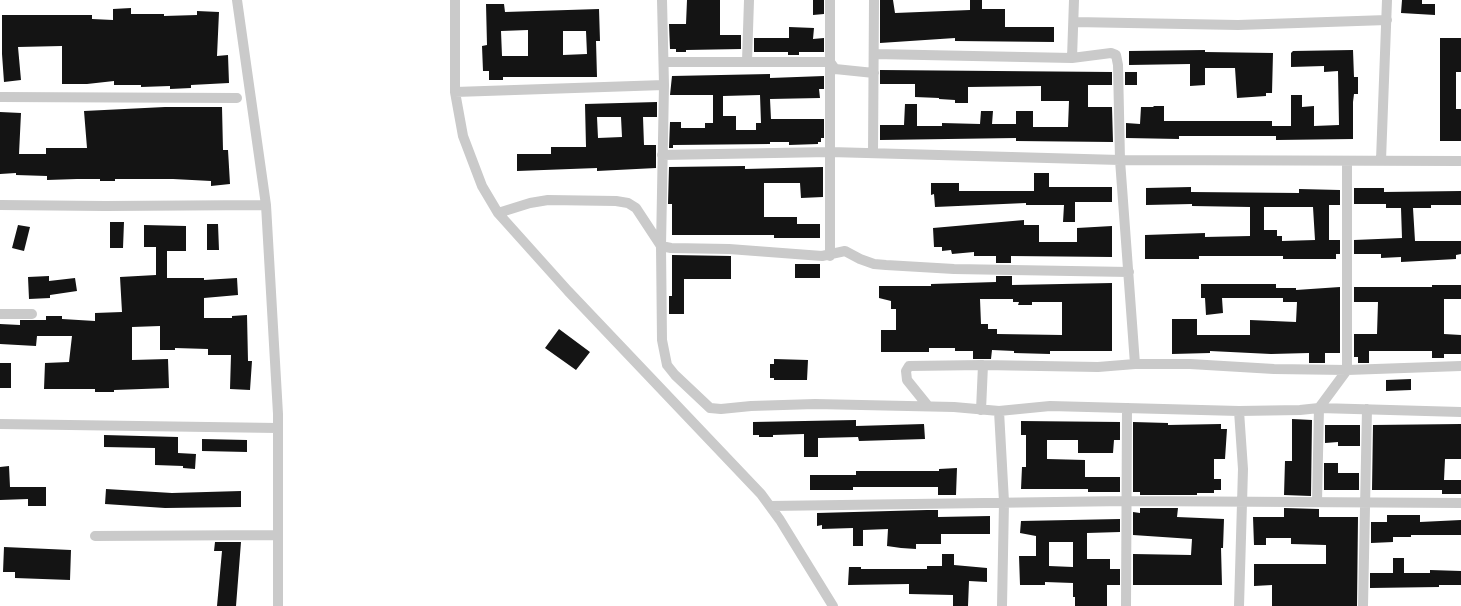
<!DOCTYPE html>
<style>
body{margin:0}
canvas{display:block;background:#fff}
</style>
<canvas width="1461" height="606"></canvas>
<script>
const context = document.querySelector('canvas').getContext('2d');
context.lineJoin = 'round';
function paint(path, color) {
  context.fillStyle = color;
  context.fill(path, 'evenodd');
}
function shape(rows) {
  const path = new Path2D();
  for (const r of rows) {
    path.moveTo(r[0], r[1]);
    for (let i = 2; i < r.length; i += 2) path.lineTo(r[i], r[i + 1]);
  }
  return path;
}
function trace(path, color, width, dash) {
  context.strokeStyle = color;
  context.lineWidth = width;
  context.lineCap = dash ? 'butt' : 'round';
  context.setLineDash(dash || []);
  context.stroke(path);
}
paint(shape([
 [687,0,720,0,720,35,741,35,741,49,686,50,686,52,676,52,676,49,670,49,669,24,686,24],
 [813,0,824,0,824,14,813,15],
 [880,0,893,0,895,13,970,10,970,0,982,0,982,9,1005,9,1005,27,1054,27,1054,42,955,41,955,38,880,43],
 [1402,0,1422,0,1422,4,1435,4,1435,15,1401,13],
 [486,4,504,4,505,12,599,9,600,41,596,41,597,77,503,77,503,80,489,80,489,71,483,71,482,46,487,45],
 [528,30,528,56,502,56,501,31],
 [563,31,586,31,587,54,563,55],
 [131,8,131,14,164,14,164,16,197,15,197,11,219,12,217,56,228,55,229,83,191,85,191,88,170,89,170,86,141,87,141,85,114,85,114,81,87,84,62,84,62,46,18,47,21,80,4,82,2,54,2,15,92,15,92,19,113,20,113,9],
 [789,27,814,28,813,39,824,38,824,52,799,52,799,55,788,55,788,52,754,52,754,38,789,38],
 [1440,38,1461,38,1461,72,1456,72,1456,109,1461,109,1461,141,1440,141],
 [1205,50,1205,52,1273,53,1272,93,1266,93,1266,96,1237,98,1235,68,1205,68,1205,85,1190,86,1190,64,1129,65,1129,51],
 [1353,50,1354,77,1358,77,1358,94,1354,94,1353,102,1353,139,1276,140,1276,136,1179,136,1179,139,1126,138,1126,123,1140,124,1141,107,1153,107,1154,106,1164,106,1164,121,1272,121,1272,126,1291,126,1291,95,1302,95,1302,107,1314,106,1314,126,1339,125,1338,71,1324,72,1324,66,1291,67,1291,53,1293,51],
 [880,70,1112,72,1112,85,1088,85,1088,107,1112,107,1113,142,1016,141,1016,138,880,140,880,125,904,125,905,104,917,104,917,126,942,126,942,123,980,124,981,111,993,111,992,124,1016,124,1016,111,1033,111,1033,127,1068,127,1069,101,1041,101,1041,86,968,87,968,103,955,103,955,100,939,99,939,98,915,97,915,84,880,84],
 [1125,72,1137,72,1137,85,1125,85],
 [770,74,770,78,824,76,824,89,819,89,820,98,770,99,771,119,824,119,824,138,821,138,821,142,818,142,818,144,789,145,789,142,770,142,770,144,673,145,673,148,669,148,670,122,681,122,681,128,705,128,705,123,713,123,713,95,670,95,672,76],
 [760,95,761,123,756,123,756,130,736,130,736,116,723,116,723,96],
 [657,102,657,117,643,117,644,145,656,145,656,168,597,171,597,168,517,171,517,154,551,154,551,147,586,147,585,104],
 [597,117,621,117,622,137,598,138],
 [165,107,222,107,223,150,228,150,230,184,211,186,211,181,173,179,115,179,115,181,100,181,100,179,77,179,47,180,47,176,16,175,16,173,0,174,0,112,21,113,19,154,46,154,46,148,87,148,84,111],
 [745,166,745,169,823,167,823,197,801,198,800,183,764,183,764,217,797,217,797,224,820,224,820,238,774,238,774,235,672,235,672,204,668,204,669,167],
 [1034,173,1049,173,1049,187,1112,187,1112,202,1075,202,1075,222,1063,222,1064,205,1026,205,1026,203,935,207,934,194,931,195,931,183,959,183,959,191,1034,191],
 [1191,187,1191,192,1299,193,1299,189,1340,190,1340,205,1329,205,1329,240,1340,240,1340,254,1336,254,1336,259,1283,259,1283,256,1199,256,1199,259,1145,259,1145,235,1205,233,1205,237,1250,236,1250,207,1192,206,1192,204,1146,205,1146,188],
 [1264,207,1313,207,1315,240,1282,241,1282,236,1277,236,1277,230,1264,230],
 [1354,188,1384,188,1384,192,1461,191,1461,205,1431,205,1431,208,1413,208,1415,241,1461,241,1461,254,1456,255,1456,259,1401,262,1401,257,1381,258,1381,254,1354,254,1354,240,1402,238,1401,208,1386,208,1386,204,1354,204],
 [1024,220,1024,225,1039,225,1039,242,1077,242,1077,228,1112,226,1112,257,1011,256,1011,263,996,263,996,256,974,256,974,252,952,254,951,250,942,251,942,247,934,247,933,228],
 [110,222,124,222,123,248,110,248],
 [207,224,218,224,219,250,207,250],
 [18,225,30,227,24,251,12,248],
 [144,225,186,226,186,251,167,251,167,278,204,278,204,280,237,278,238,295,204,298,204,318,232,318,232,316,247,315,248,361,252,361,250,390,230,389,231,355,208,355,208,349,175,348,175,350,160,350,160,326,132,327,132,360,168,359,169,388,114,390,114,392,95,392,95,389,44,389,45,363,69,362,72,336,37,336,36,346,0,344,0,324,20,325,20,320,46,320,46,316,62,316,62,319,95,321,95,313,122,312,120,277,156,275,156,247,144,247],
 [672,255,731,256,731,279,684,279,684,314,669,314,669,296,672,296],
 [795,264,820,264,820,278,795,278],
 [49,276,49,281,75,278,77,291,50,295,50,298,29,299,28,277],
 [996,276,1012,276,1012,285,1112,283,1112,351,1050,351,1050,354,1014,353,1014,351,992,350,991,359,973,359,973,351,955,351,955,348,929,348,929,352,881,352,881,330,896,330,896,309,891,309,891,301,879,298,879,286,931,286,931,284,996,282],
 [980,299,1013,299,1013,302,1019,302,1018,305,1032,305,1032,302,1062,302,1062,335,997,334,997,329,988,329,988,324,981,324],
 [1201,284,1276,284,1276,288,1296,288,1296,290,1340,287,1340,353,1325,353,1325,363,1309,363,1309,353,1271,354,1210,351,1210,353,1172,354,1172,319,1197,319,1197,335,1250,335,1250,320,1296,322,1297,302,1283,302,1283,298,1222,298,1223,313,1206,315,1205,298,1201,298],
 [1432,285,1461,285,1461,299,1444,299,1444,334,1461,335,1461,354,1444,354,1444,358,1432,358,1432,351,1369,351,1369,363,1358,363,1358,357,1354,357,1354,334,1377,334,1378,302,1354,302,1354,287,1432,287],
 [559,329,590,352,576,370,545,348],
 [774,359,808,360,807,380,774,380,774,378,770,378,770,364,774,364],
 [0,363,11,363,11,388,0,388],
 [1411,379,1411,390,1386,391,1386,380],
 [1292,419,1312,420,1311,496,1284,495,1285,461,1292,461],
 [856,420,856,426,924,424,925,439,859,441,858,437,818,438,818,457,804,457,804,434,773,435,773,437,759,437,759,435,753,435,753,422],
 [1021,421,1120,422,1120,440,1114,440,1113,453,1078,453,1078,440,1047,440,1047,459,1085,460,1085,477,1120,477,1120,492,1088,492,1088,489,1021,489,1022,467,1026,467,1026,435,1021,435],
 [1133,422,1168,423,1168,425,1221,424,1221,429,1227,429,1225,459,1214,459,1214,479,1221,479,1221,490,1214,490,1214,493,1197,493,1197,495,1140,495,1140,492,1133,492],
 [1461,424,1461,459,1445,459,1444,480,1461,480,1461,494,1442,494,1442,490,1372,490,1373,425],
 [1325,425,1360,425,1360,446,1338,446,1338,442,1325,443],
 [104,435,178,437,178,453,196,454,195,469,183,468,183,466,155,465,155,448,104,447],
 [202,439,247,440,247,452,202,451],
 [1324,463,1338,463,1338,473,1359,473,1359,490,1324,490],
 [9,466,10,487,46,487,46,506,28,506,28,499,0,500,0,467],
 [957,468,956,495,938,495,938,487,853,487,853,490,810,490,810,475,856,475,856,471,939,471,939,469],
 [106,489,172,493,241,491,241,507,165,508,105,504],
 [1140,508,1178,508,1177,517,1224,519,1223,548,1221,548,1222,585,1133,585,1133,554,1191,555,1192,539,1133,535,1133,512,1140,513],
 [1284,508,1319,509,1319,517,1358,517,1357,606,1272,606,1272,585,1254,586,1254,564,1326,564,1326,545,1291,544,1291,538,1266,538,1266,545,1254,545,1253,517,1284,517],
 [927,510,938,510,938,517,990,516,990,534,941,534,941,544,916,544,916,549,901,548,887,546,888,529,863,530,863,546,853,546,853,528,822,529,822,525,817,526,817,513],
 [1387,515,1420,515,1420,522,1461,520,1461,535,1411,535,1411,537,1393,537,1393,542,1371,543,1371,522,1387,522],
 [1120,519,1120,532,1087,533,1087,559,1110,559,1110,569,1120,569,1120,585,1107,585,1107,606,1075,606,1075,597,1073,597,1073,583,1045,582,1045,585,1020,585,1019,556,1036,556,1036,536,1020,533,1021,521],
 [1049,542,1073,542,1073,567,1049,566],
 [215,542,241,542,236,606,217,606,222,551,214,551],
 [4,547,71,550,70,580,15,578,15,572,3,572],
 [942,554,954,554,954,565,987,568,987,582,969,581,968,606,953,606,953,595,909,594,909,584,848,585,849,567,861,567,861,569,927,569,927,566,942,566],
 [1393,558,1404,558,1404,573,1430,573,1430,570,1461,571,1461,585,1439,585,1439,587,1370,588,1370,573,1393,573]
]), '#141414');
trace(shape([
 [237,0,266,205,278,414,278,606],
 [455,0,455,92,463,136,482,186,498,213,568,291,761,494,780,520,833,606],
 [662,0,664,85,661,246,662,340,667,365,675,375,710,408,721,409,751,406,815,404,954,407,999,411,1050,406,1239,411,1300,410,1319,408,1461,412],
 [1074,22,1238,25,1387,20],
 [874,54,1072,58,1111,53,1116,55,1118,65,1120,160,1135,364],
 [1072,58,1074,0],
 [747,61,749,0],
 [664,62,830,62,835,69,874,73],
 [455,92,664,85],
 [0,97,237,98],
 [873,153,874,0],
 [662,155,830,152,1120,160,1461,161],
 [1381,160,1387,0],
 [0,205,105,206,266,205],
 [498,213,530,203,548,200,616,201,628,203,636,208,661,246,671,248,729,249,822,256,845,251,860,259,874,264,886,265,954,269,1129,272],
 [830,256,830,0],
 [0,314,32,314],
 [928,406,907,380,906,371,909,366,983,365,1098,367,1135,364,1190,364,1274,369,1347,370,1461,366],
 [981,410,983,365],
 [999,411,1004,502,1002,606],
 [0,424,277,428],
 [1317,502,1319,408,1347,370,1347,162],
 [770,506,1127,501,1461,503],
 [95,536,278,535],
 [1126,606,1127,408],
 [1239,606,1243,469,1239,411],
 [1363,606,1367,409]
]), '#cacaca', 10);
</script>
